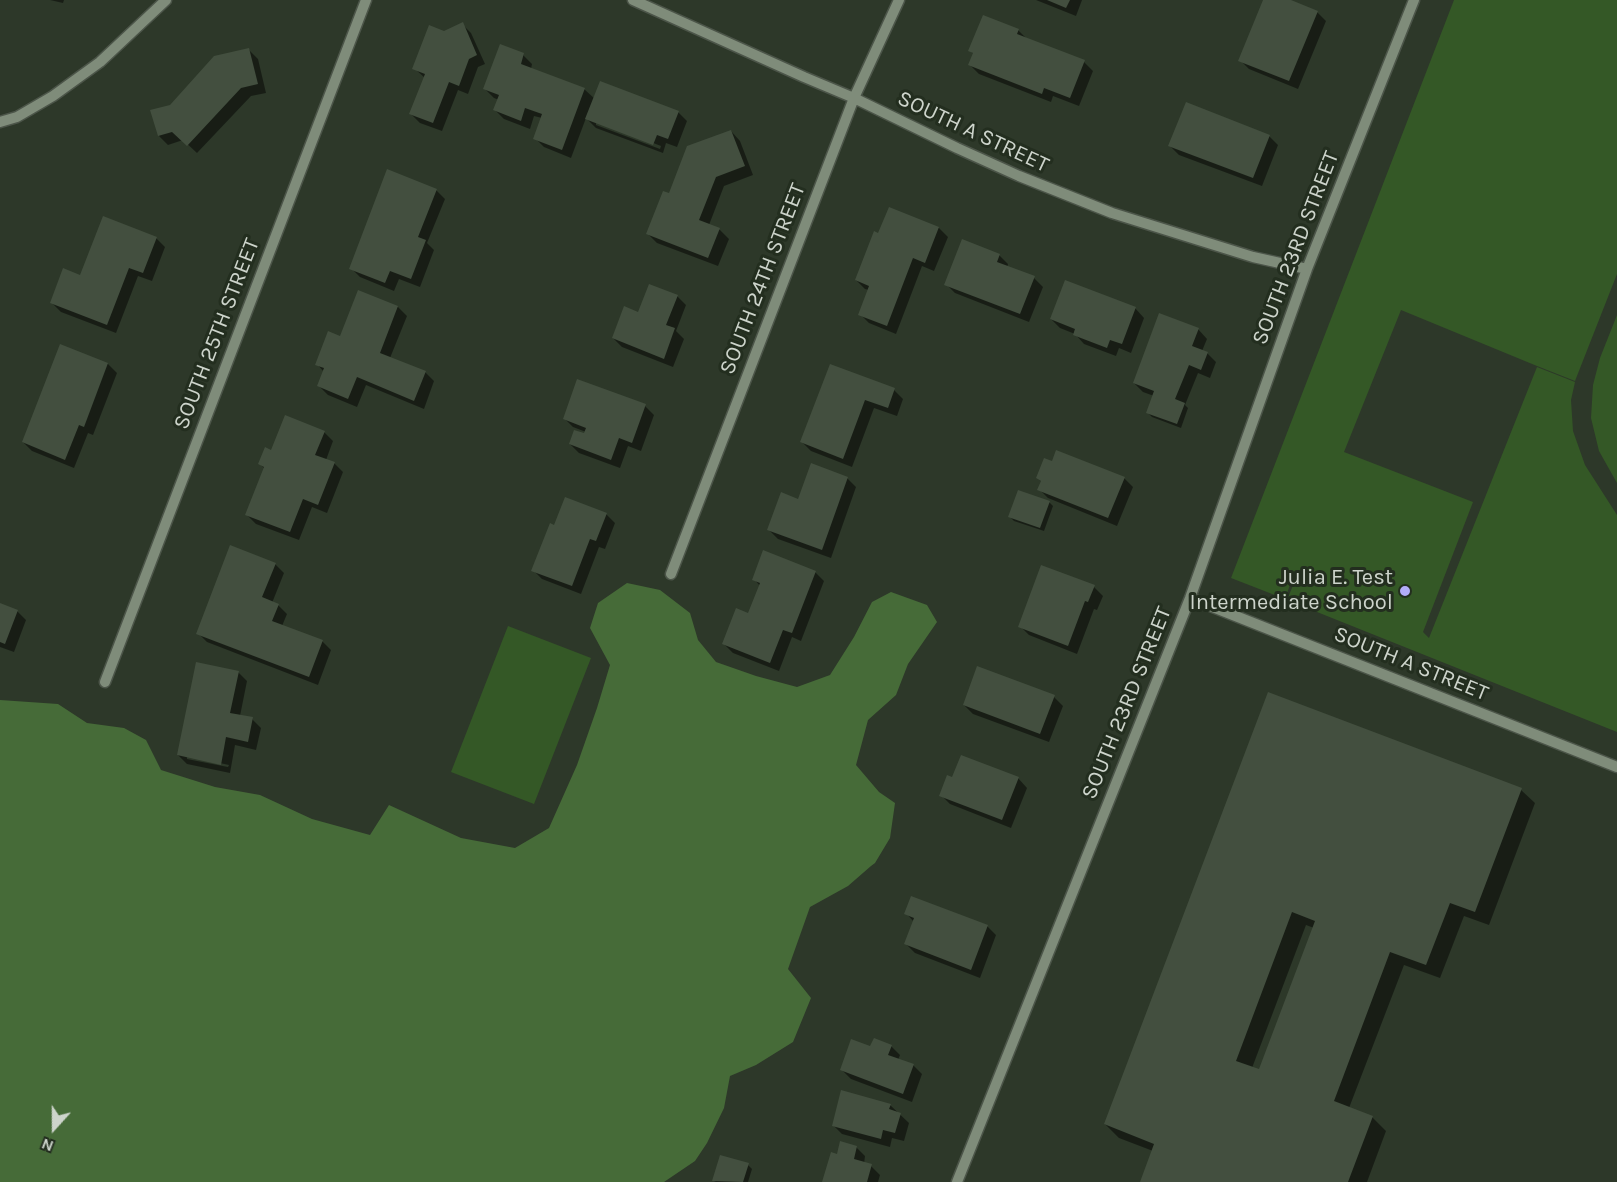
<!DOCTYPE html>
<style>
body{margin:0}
#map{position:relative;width:1617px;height:1182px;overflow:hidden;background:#2d3829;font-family:Karla,sans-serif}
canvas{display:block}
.north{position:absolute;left:24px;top:1098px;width:60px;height:60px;-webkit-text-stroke:4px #232e1f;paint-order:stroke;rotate:201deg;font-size:16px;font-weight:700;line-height:24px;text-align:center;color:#cdd4cb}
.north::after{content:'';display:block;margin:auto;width:21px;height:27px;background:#cdd4cb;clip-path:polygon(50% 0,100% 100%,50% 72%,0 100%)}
</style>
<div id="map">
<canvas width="1617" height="1182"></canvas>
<div class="north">N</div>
</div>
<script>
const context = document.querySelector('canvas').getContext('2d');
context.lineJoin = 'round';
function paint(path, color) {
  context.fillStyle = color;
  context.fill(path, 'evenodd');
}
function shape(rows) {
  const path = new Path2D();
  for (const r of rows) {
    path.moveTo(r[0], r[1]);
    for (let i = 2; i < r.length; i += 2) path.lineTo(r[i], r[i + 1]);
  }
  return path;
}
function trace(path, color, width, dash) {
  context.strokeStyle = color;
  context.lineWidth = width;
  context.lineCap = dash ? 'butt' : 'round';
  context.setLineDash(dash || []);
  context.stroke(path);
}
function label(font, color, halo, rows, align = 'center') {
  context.font = font + ' Karla,sans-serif';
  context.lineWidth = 6;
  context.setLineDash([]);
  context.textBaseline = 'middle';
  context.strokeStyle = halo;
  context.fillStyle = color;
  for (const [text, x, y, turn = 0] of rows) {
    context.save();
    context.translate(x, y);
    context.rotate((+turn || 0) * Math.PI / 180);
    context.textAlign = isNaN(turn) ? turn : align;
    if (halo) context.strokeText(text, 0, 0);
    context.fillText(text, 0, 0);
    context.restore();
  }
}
paint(shape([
 [1454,0,1617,0,1617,274,1575,381,1537,366,1401,310,1344,452,1473,502,1423,632,1429,638,1537,367,1575,382,1571,400,1573,431,1585,465,1617,515,1617,732,1287,600,1294,583,1291,582,1285,599,1231,578],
 [1617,315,1617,483,1599,451,1591,418,1593,385,1600,358],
 [508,626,591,658,534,804,451,772]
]), '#345826');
paint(shape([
 [627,583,660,590,690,613,698,640,716,662,756,676,797,687,830,675,854,637,872,602,891,592,927,605,937,622,908,664,896,695,868,720,856,765,879,792,895,803,890,838,875,863,871,866,848,886,810,907,788,969,811,998,793,1042,756,1065,730,1076,724,1108,707,1143,695,1161,664,1182,0,1182,0,700,58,704,87,723,124,728,146,740,161,770,215,787,260,795,312,819,370,835,389,805,461,838,515,848,549,828,577,765,597,708,610,665,590,628,598,603]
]), '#466b38');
paint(shape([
 [50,0,64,0,63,3],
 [1036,0,1082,0,1076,16],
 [1264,0,1287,0,1317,12,1326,21,1298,89,1249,69,1240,60],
 [462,24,471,33,485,64,478,67,468,94,458,90,442,131,420,123,411,114,425,78,414,68,444,32],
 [1018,30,1028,40,1084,62,1093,71,1079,106,1053,96,1051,102,979,74,970,65,974,54,970,51],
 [249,50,258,59,266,93,251,96,197,153,183,140,168,145,159,136,171,106],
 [523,55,532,64,531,69,584,89,595,99,678,112,687,121,677,147,666,143,663,153,596,128,586,118,571,158,544,147,535,138,542,118,534,116,530,129,504,119,495,110,499,100,494,98,485,89],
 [596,121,661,146,660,149,596,125],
 [731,131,740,141,753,175,724,186,709,225,720,230,729,239,718,266,657,243,648,234,669,195],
 [1269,136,1278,145,1262,186,1179,155,1170,146],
 [436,190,445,199,427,243,434,250,420,287,399,279,394,291,360,277,351,268],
 [890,209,939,228,948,237,934,271,922,266,896,334,869,323,860,314,869,290,865,289,856,280,879,235],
 [156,238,165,247,152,281,138,276,116,333,61,312,52,303,81,276],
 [999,255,1008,264,1007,268,1034,278,1043,287,1029,322,955,293,946,284],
 [359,292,398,307,407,316,390,358,425,372,434,381,424,409,366,385,357,407,328,395,319,386,324,372,317,364,341,338],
 [677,296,686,305,676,331,684,339,673,367,622,347,613,338,639,314],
 [1135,308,1144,318,1131,353,1119,348,1116,356,1084,344,1075,334,1060,328,1051,319],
 [1198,329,1207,339,1202,351,1207,353,1216,362,1210,378,1198,373,1185,405,1188,408,1181,428,1152,417,1148,413,1154,396,1143,392,1134,383],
 [61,346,108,364,117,373,93,435,88,433,74,468,32,451,23,442],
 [830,366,894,390,903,399,897,416,874,408,852,467,811,451,802,442],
 [578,380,645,406,654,415,641,451,628,446,620,468,579,453,570,444,584,435,586,432,573,427,564,418],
 [324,432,333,441,326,460,334,463,343,472,327,513,312,507,299,540,256,524,247,515,265,469,260,464,272,452],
 [847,478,856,487,831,558,778,539,769,530,799,500],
 [1037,478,1124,478,1133,487,1117,526,1048,498,1039,489,1042,482],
 [1049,502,1053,506,1044,531,1014,521,1010,517],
 [606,514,615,523,605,549,599,547,581,594,542,579,533,570,555,527],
 [275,564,284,573,272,603,278,605,287,614,282,626,322,641,331,650,318,685,207,642,198,633],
 [815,572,824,581,801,641,792,637,779,671,733,653,724,644,749,615,760,586,754,579],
 [1094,587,1103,596,1097,610,1094,609,1077,654,1029,635,1020,626],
 [0,605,17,611,26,620,14,652,0,647],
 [238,672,247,681,240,716,252,719,261,728,256,750,235,745,230,773,187,764,178,755],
 [187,756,229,765,228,767,187,759],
 [1268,694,1521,790,1535,803,1489,925,1464,916,1440,978,1404,965,1349,1108,1372,1117,1386,1131,1367,1182,1142,1182,1153,1151,1119,1138,1105,1124],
 [1306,925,1314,928,1260,1071,1252,1068],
 [1054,697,1063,706,1049,742,973,714,964,705],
 [1018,778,1027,788,1011,828,950,804,941,795,953,779],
 [906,913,987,926,996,935,980,978,915,953,906,944,914,922],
 [891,1046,900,1055,898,1060,913,1065,922,1074,912,1102,851,1079,842,1070,871,1048],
 [890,1105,909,1123,904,1141,892,1138,890,1147,842,1134,833,1125],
 [856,1147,865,1156,864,1164,871,1166,880,1175,878,1182,824,1182,838,1155],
 [748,1165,752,1169,748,1182,716,1182,714,1181]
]), '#0007');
paint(shape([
 [1047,0,1070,0,1066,8],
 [1263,0,1291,0,1318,11,1289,81,1238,61],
 [983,15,1019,29,1017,34,1085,60,1070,98,1044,88,1042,94,968,65,973,53,968,51],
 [463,22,477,55,469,59,459,86,449,82,433,123,409,114,425,74,412,69,429,25,444,31],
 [500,44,524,53,521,64,585,88,562,150,533,139,542,114,525,108,521,121,493,110,499,95,483,89],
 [249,48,258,84,241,88,187,146,172,132,158,136,150,110,170,105,214,56],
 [600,81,679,111,668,139,657,135,653,145,585,119],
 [1186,102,1270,135,1253,178,1168,146],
 [731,130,745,166,716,177,699,220,720,228,708,258,646,234,663,191,669,193,687,146],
 [387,169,437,189,418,237,426,240,411,279,390,271,385,283,349,269],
 [889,207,939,227,925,263,913,258,887,326,858,315,869,286,855,280,874,231,878,233],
 [103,216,157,237,143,273,129,268,107,325,50,303,63,268,80,275],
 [962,239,1000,254,997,262,1035,276,1020,314,944,285],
 [1065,280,1136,307,1122,344,1110,340,1107,348,1073,335,1075,329,1050,319],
 [649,284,678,295,666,325,675,328,664,359,612,338,624,306,638,312],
 [358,290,398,306,380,353,426,371,414,401,357,377,348,399,317,386,324,368,315,365,328,331,340,336],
 [1159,313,1199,328,1192,346,1208,352,1201,370,1189,365,1175,399,1185,403,1177,424,1146,413,1154,391,1133,383],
 [60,344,108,363,84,427,79,425,65,460,22,442],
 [830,364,895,388,888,408,865,400,843,459,800,442],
 [577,379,646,404,632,443,619,438,611,460,569,444,574,430,584,433,586,428,563,419],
 [285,415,325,431,315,455,335,462,318,505,303,499,290,532,245,515,264,467,258,464,265,447,271,450],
 [1056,450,1125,477,1108,518,1037,490,1041,481,1036,478,1044,458,1052,461],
 [811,463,848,477,822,550,767,530,781,492,798,499],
 [1018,490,1050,501,1040,528,1008,517],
 [565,497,607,513,596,541,590,539,572,586,531,571,550,523,554,525],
 [230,545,276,563,262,597,279,604,272,621,323,640,309,677,196,634],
 [763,550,816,571,792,633,783,630,770,663,722,644,736,608,748,613,760,583,752,580],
 [1041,565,1095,585,1088,602,1085,601,1068,646,1018,627],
 [0,603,18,610,5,644,0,642],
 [196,662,239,671,230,713,253,717,248,742,226,737,221,765,177,755],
 [977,666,1055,695,1040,734,963,705],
 [1268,692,1522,788,1475,912,1450,903,1426,965,1390,952,1334,1101,1373,1116,1348,1182,1140,1182,1154,1144,1104,1124],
 [1292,912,1315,921,1259,1069,1236,1061],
 [961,755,1019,777,1002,820,939,796,947,775,952,777],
 [911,896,988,925,971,970,904,944,914,918,904,914],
 [874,1038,892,1045,888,1055,914,1064,903,1094,840,1070,851,1039,870,1046],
 [841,1090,891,1104,889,1109,901,1113,895,1133,883,1130,881,1139,832,1126],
 [840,1141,857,1146,854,1159,872,1164,867,1182,822,1182,831,1152,837,1154],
 [720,1155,749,1163,743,1182,712,1181]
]), '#434f3f');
const minor = shape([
 [633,0,804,77,854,98,957,148,1019,176,1112,213,1253,257,1307,269],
 [0,122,17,117,53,96,100,62,166,0],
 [671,574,854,98,899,0],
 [1190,598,1617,767],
 [105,682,366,0],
 [957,1182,1190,598,1307,269,1414,0]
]);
trace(minor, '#4c5549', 13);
trace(minor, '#7f8c7a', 10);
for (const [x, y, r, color] of [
 [1405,591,6,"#b3adf9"]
]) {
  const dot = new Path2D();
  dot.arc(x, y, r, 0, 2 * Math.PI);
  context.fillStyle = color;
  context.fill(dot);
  trace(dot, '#232e1f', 2);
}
label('22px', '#cdd4cb', '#232e1f', [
 ["SOUTH A STREET",973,132,25],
 ["SOUTH 23RD STREET",1296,248,-69],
 ["SOUTH 24TH STREET",763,279,-69],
 ["SOUTH 25TH STREET",217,334,-69],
 ["SOUTH A STREET",1411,664,22],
 ["SOUTH 23RD STREET",1127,703,-68]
]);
label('22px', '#cdd4cb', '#232e1f', [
 ["Julia E. Test",1393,578],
 ["Intermediate School",1393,603]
], 'right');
</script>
